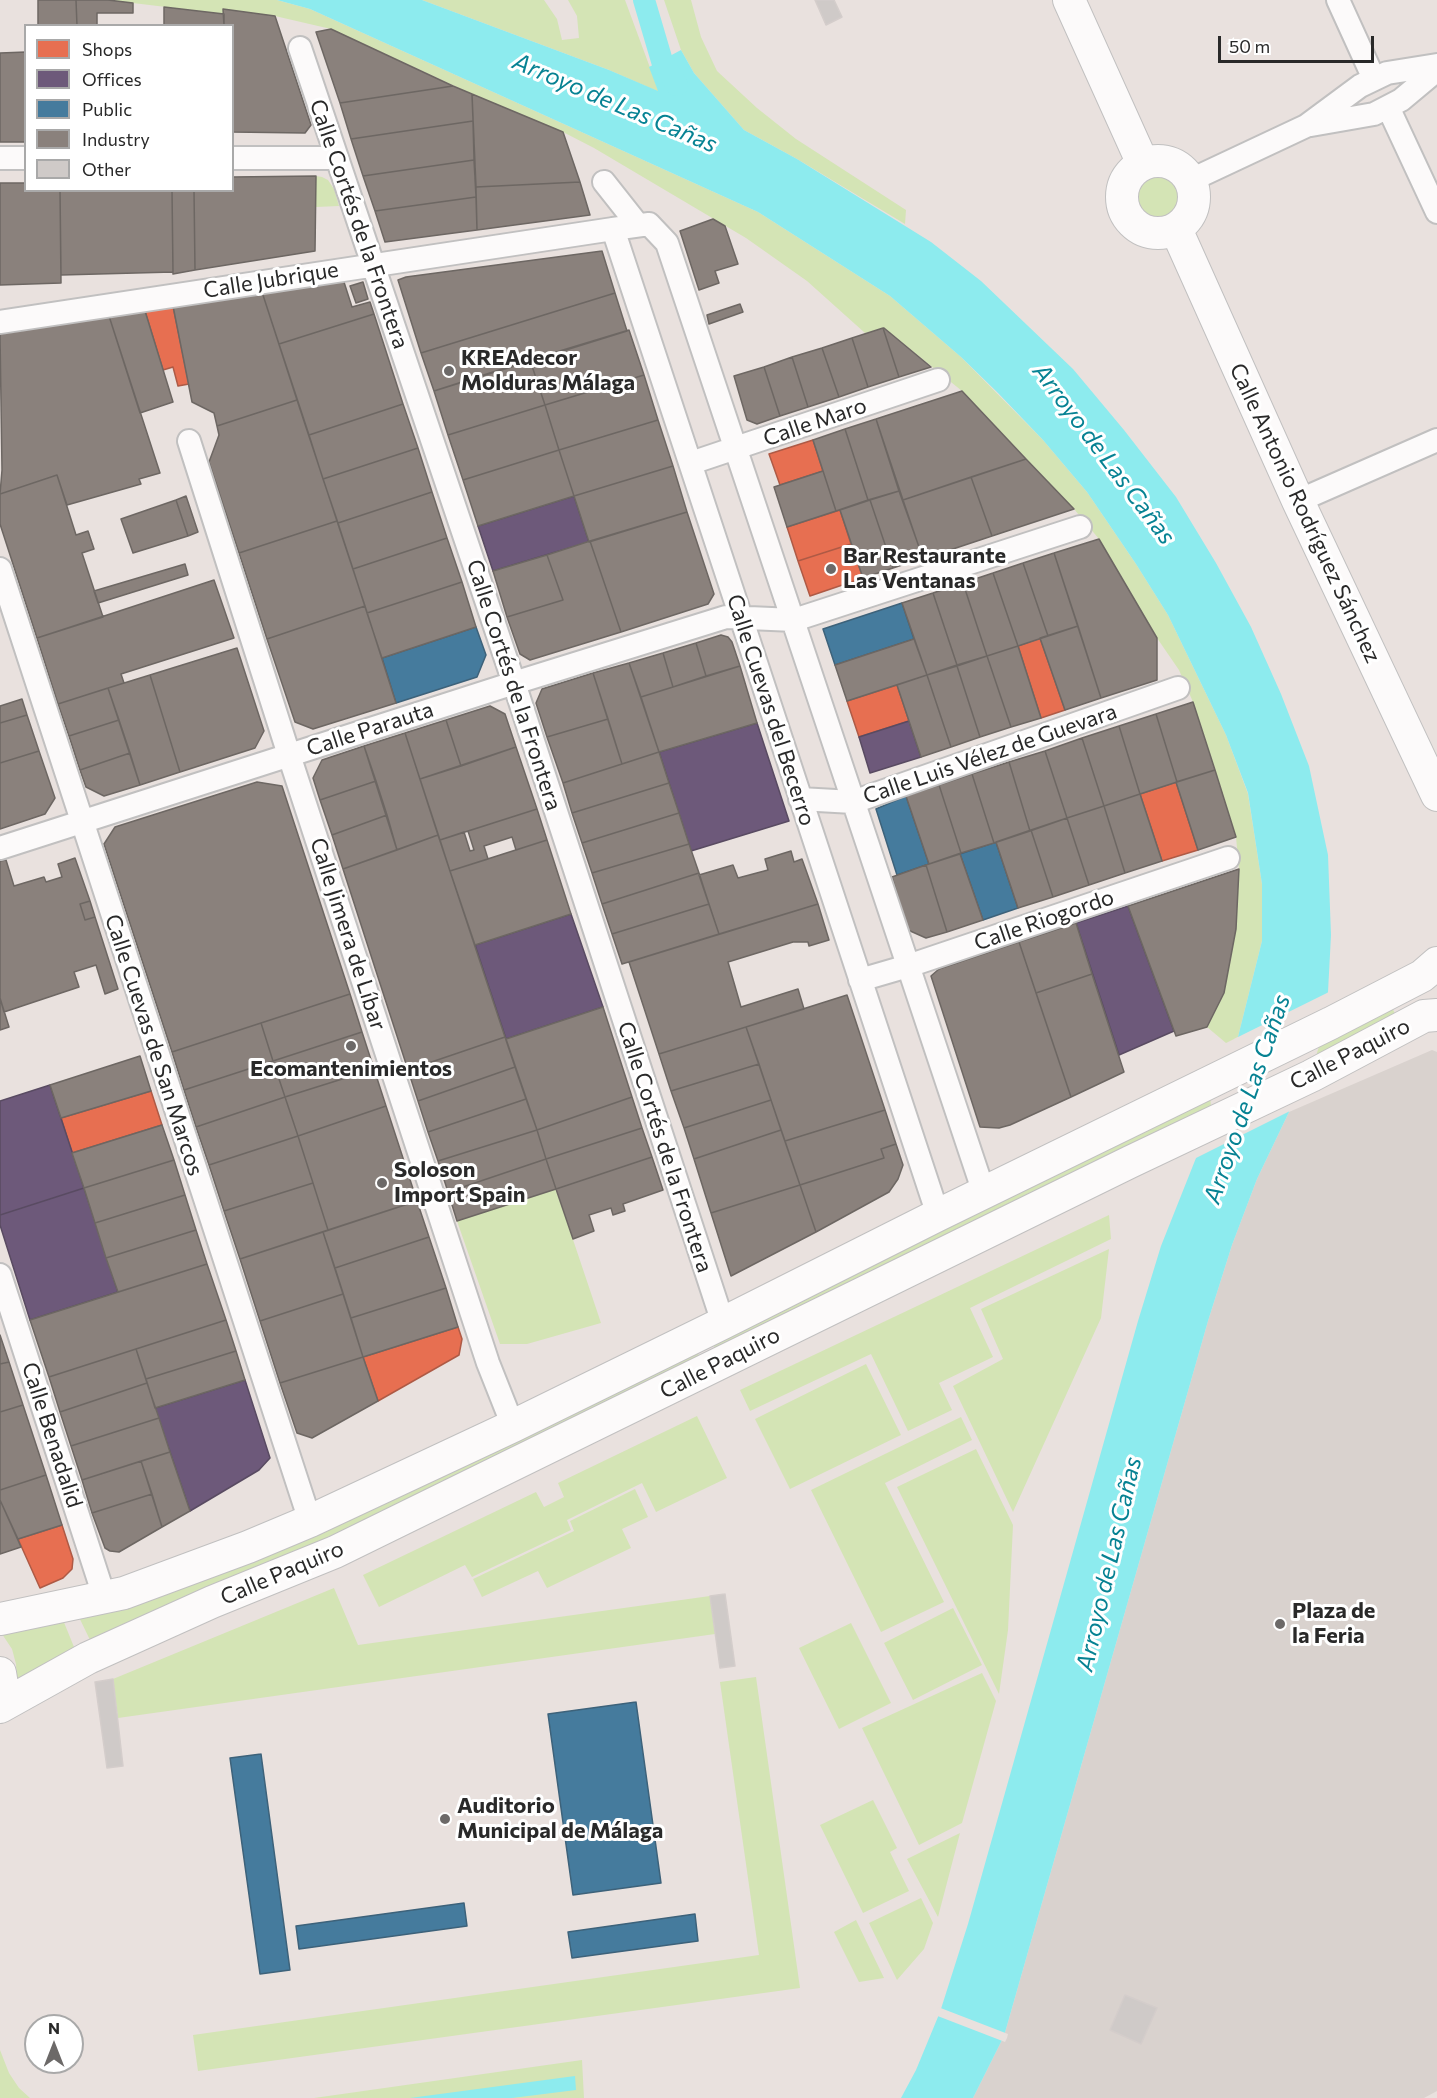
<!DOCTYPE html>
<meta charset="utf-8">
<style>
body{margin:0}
#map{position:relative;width:1437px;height:2098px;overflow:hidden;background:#e9e1de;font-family:Commissioner,sans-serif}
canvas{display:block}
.legend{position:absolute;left:24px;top:24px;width:210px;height:168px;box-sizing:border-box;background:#fff;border:2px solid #a9a9a9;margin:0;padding:8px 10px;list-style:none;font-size:18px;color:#292929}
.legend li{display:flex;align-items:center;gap:12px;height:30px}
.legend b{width:30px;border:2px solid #a9a9a9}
.north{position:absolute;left:24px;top:2014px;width:60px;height:60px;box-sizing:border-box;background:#fff;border:2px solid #a9a9a9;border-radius:50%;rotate:0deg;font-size:16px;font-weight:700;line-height:24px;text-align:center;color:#292929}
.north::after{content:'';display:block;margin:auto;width:21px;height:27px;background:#6c6968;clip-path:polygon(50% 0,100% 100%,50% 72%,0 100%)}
.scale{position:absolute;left:1218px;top:36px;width:156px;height:27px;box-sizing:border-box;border:3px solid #292929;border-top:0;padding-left:8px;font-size:18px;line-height:21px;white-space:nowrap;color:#292929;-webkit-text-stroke:4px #fff;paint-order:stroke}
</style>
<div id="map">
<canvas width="1437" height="2098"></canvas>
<ul class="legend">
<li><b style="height:16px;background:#e76f51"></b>Shops</li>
<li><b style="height:16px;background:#6d597a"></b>Offices</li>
<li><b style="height:16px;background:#457b9d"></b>Public</li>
<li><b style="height:16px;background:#8a817c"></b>Industry</li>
<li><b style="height:16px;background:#cfcac8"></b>Other</li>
</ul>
<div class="north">N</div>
<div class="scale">50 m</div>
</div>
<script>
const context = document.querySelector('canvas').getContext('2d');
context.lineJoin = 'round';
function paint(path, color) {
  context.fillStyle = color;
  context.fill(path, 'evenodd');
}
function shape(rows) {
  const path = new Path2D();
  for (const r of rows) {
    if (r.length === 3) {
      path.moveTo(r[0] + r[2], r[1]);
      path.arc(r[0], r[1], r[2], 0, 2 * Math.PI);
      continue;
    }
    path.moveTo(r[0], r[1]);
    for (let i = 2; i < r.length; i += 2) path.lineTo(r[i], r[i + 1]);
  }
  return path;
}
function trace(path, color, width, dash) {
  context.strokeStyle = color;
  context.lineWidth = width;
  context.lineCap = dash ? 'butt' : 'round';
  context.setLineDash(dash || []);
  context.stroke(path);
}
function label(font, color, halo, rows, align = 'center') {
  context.font = font + ' Commissioner,sans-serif';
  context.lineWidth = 6;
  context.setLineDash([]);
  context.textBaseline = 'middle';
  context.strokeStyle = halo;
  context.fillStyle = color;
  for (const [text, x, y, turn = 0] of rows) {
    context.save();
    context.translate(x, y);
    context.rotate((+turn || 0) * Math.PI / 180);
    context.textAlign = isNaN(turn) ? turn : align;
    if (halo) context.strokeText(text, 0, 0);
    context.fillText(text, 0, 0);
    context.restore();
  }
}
paint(shape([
 [108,0,277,0,310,9,758,212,890,296,961,357,1043,440,1087,492,1136,564,1168,615,1226,735,1248,794,1262,884,1262,941,1238,1037,1226,1043,1207,1027,1224,993,1236,929,1239,869,1236,837,1193,702,1179,670,1157,638,1099,539,1074,509,962,391,884,328,865,333,807,281,746,238,594,148,563,132,472,94,331,29,275,16,223,9,224,14],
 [422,0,544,0,557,19,562,40,579,38,577,16,568,0,625,0,659,92,609,70],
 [664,0,691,0,701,37,717,71,757,108,796,139,906,210,905,224,797,159,744,130,694,73,681,50],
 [1157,196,23],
 [316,176,322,177,328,180,334,189,339,206,316,207],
 [1390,1003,1396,1016,1316,1056,1322,1037],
 [1210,1094,1211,1107,717,1352,711,1340],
 [556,1189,601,1323,527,1344,500,1344,457,1221],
 [1109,1215,1111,1239,970,1308,993,1357,939,1383,952,1410,908,1431,871,1354,750,1411,740,1390],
 [1109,1249,1101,1318,1013,1512,953,1386,1003,1359,981,1309],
 [695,1347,701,1360,336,1539,181,1599,90,1640,76,1611],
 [866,1364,901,1435,790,1489,755,1419],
 [697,1416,727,1478,656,1512,642,1483,567,1520,571,1530,472,1577,465,1565,379,1607,363,1575,536,1492,544,1507,564,1497,558,1483],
 [961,1417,972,1440,885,1483,944,1602,881,1632,811,1490],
 [976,1449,1013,1525,1008,1630,999,1694,897,1487],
 [635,1489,648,1517,622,1529,631,1548,547,1588,538,1571,482,1597,473,1579,574,1531,570,1521],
 [334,1588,358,1645,710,1596,715,1634,118,1718,113,1679],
 [953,1608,982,1665,913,1700,884,1643],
 [61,1615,74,1647,17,1684,16,1664,12,1649,0,1631],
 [851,1623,891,1703,839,1729,799,1648],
 [982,1673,996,1701,962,1823,919,1845,862,1728],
 [756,1677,800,1988,198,2071,193,2035,759,1955,720,1682],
 [873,1800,897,1848,890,1852,909,1891,863,1913,820,1825],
 [960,1833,938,1917,907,1859],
 [921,1898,933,1923,924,1949,897,1980,869,1923],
 [856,1920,884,1978,859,1982,834,1932],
 [0,2050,9,2073,19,2088,30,2098,0,2098],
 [582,2060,584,2098,314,2098]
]), '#d4e4b5');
paint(shape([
 [1432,1050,1437,1052,1437,2091,1424,2098,973,2098,1004,2036,1208,1321,1232,1245,1257,1179,1289,1112]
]), '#d9d2ce');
paint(shape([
 [277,0,422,0,609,70,658,91,649,67,681,50,694,73,744,130,797,159,931,242,981,281,1073,369,1124,430,1176,497,1216,563,1251,627,1281,694,1309,766,1328,855,1331,935,1328,992,1289,1112,1257,1179,1232,1245,1208,1321,1004,2036,973,2098,901,2098,916,2070,940,2012,968,1924,1138,1321,1161,1246,1196,1158,1238,1037,1262,941,1262,884,1248,793,1226,735,1168,615,1136,564,1087,492,1043,440,998,393,961,357,890,296,758,212,310,9],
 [575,2076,576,2090,512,2098,410,2098]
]), '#8debee');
paint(shape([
 [1331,991,1292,1110,1192,1160,1234,1039],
 [938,2007,1008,2034,1007,2038,1005,2042,935,2015]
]), '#e9e1de');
const shops = shape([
 [173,306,189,384,178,386,173,367,163,370,145,311,173,306],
 [813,440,823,471,780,485,769,454,813,440],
 [840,510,851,544,798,561,787,527,840,510],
 [851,544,863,578,810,596,798,561,851,544],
 [1040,638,1065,710,1041,718,1018,646,1040,638],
 [897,685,909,721,859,737,847,701,897,685],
 [1176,782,1198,850,1162,861,1140,794,1176,782],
 [151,1091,162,1125,72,1153,61,1118,151,1091],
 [458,1327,462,1339,459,1355,378,1401,363,1357,458,1327],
 [62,1525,73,1559,72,1569,63,1578,40,1588,18,1539,62,1525]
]);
paint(shops, '#e76f51');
trace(shops, '#ae5a45', 1.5);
const offices = shape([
 [574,496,589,542,493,571,478,526,574,496],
 [909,721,921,757,870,773,859,737,909,721],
 [757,723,789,821,691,851,659,752,757,723],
 [1128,906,1174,1031,1119,1055,1076,923,1128,906],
 [571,914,603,1007,506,1039,475,945,571,914],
 [50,1085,84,1188,0,1215,0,1101,50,1085],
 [84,1188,118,1292,30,1320,0,1225,0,1215,84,1188],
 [245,1380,270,1458,259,1470,190,1511,155,1408,245,1380]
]);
paint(offices, '#6d597a');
trace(offices, '#594b62', 1.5);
const public = shape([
 [902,603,914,639,835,665,823,629,902,603],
 [476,627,486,655,477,677,396,703,382,658,476,627],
 [906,796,929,864,897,875,876,809,906,796],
 [996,842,1018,908,983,920,960,854,996,842],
 [636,1702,661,1883,573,1895,548,1714,636,1702],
 [261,1754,290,1970,260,1974,230,1758,261,1754],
 [464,1903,467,1926,299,1949,296,1926,464,1903],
 [695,1914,698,1941,572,1958,568,1932,695,1914]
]);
paint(public, '#457b9d');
trace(public, '#3d627a', 1.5);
const industry = shape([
 [38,0,76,0,77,26,38,26,38,0],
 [76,0,108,0,133,3,133,13,97,13,97,26,77,26,76,0],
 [164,7,224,14,224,26,164,26,164,7],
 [223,9,275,16,311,125,305,133,232,132,232,26,224,26,223,9],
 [331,29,453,86,340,103,316,32,331,29],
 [26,52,26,142,0,142,0,53,26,52],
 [453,86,472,94,473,121,351,139,340,103,453,86],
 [472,94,563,132,580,182,476,187,472,94],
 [473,121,474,160,363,176,351,139,473,121],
 [474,160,476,197,375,211,363,176,474,160],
 [316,176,315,251,195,270,194,190,232,190,232,177,316,176],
 [580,182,590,215,477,230,476,187,580,182],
 [0,183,26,183,26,190,60,190,61,283,0,285,0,183],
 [60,190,172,190,173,272,61,275,60,190],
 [172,190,194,190,195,270,173,274,172,190],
 [476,197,477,230,385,242,375,211,476,197],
 [713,219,725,226,738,264,715,271,719,283,699,290,680,231,713,219],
 [602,251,615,293,421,353,398,280,406,277,602,251],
 [343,279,352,307,370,302,374,314,279,344,262,292,343,279],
 [363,282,368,299,356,303,350,286,363,282],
 [262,292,297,400,217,426,214,413,192,402,173,306,262,292],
 [615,293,627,331,434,391,421,353,615,293],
 [740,304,743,312,709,324,707,315,740,304],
 [145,311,173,402,140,413,109,316,145,311],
 [374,314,403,404,309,435,279,344,374,314],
 [109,316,160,473,139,479,141,484,67,505,57,475,0,494,2,470,0,334,109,316],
 [883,328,884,328,931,367,899,377,883,328],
 [883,328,899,377,868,387,852,338,883,328],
 [629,330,644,375,545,405,530,360,629,330],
 [852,338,868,387,839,397,822,348,852,338],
 [822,348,839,397,808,407,792,357,822,348],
 [792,357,808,407,780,416,764,367,792,357],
 [530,360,545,405,448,435,434,391,530,360],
 [764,367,780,416,757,424,747,420,734,376,764,367],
 [644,375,658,420,559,450,545,405,644,375],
 [962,391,1026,459,903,500,876,419,962,391],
 [297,400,337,521,239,553,209,462,219,435,217,426,297,400],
 [403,404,418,448,323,479,309,435,403,404],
 [545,405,559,450,463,480,448,435,545,405],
 [876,419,899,491,868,500,845,429,876,419],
 [658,420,673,466,574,496,559,450,658,420],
 [845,429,868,500,836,511,813,440,845,429],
 [418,448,432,492,338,523,323,479,418,448],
 [559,450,574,496,478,526,463,480,559,450],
 [1026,459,1074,509,992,536,971,477,1026,459],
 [673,466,687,512,589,542,574,496,673,466],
 [823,471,836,511,787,527,774,487,823,471],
 [57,475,76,535,88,531,94,549,82,553,103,617,37,638,0,524,0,494,57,475],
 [971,477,992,536,923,559,903,500,971,477],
 [899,491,923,558,893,568,870,500,899,491],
 [432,492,447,538,353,569,338,523,432,492],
 [186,496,198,532,188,536,176,500,186,496],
 [176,500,188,536,133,553,121,519,176,500],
 [870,500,893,568,863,578,840,510,870,500],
 [687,512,714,594,708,604,621,632,590,541,687,512],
 [337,521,365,606,267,639,239,553,337,521],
 [447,538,462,582,367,613,353,569,447,538],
 [1099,539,1157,638,1157,680,1101,698,1054,553,1099,539],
 [590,541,621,632,530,660,520,654,507,617,563,600,547,555,590,541],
 [1054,553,1078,626,1048,636,1023,563,1054,553],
 [547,555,563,600,507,617,493,571,547,555],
 [1023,563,1048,636,1018,646,993,573,1023,563],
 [185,564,188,575,98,603,94,591,185,564],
 [993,573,1018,646,987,656,963,583,993,573],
 [214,580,234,638,121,674,124,683,58,704,37,638,214,580],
 [462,582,476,627,382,658,367,613,462,582],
 [963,583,987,656,957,665,933,593,963,583],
 [933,593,957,665,927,675,902,603,933,593],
 [365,606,396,703,313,729,295,722,267,639,365,606],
 [1078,626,1101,698,1065,710,1040,638,1078,626],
 [721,635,728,637,732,642,740,666,706,676,696,643,721,635],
 [914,639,927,675,847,701,835,665,914,639],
 [696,643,706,676,673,687,663,653,696,643],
 [1018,646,1041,718,1011,727,987,656,1018,646],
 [237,648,264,731,255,748,180,772,150,675,237,648],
 [663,653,673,687,641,697,629,663,663,653],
 [987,656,1011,727,980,737,957,666,987,656],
 [629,663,659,752,622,764,593,673,629,663],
 [740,666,757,723,659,752,641,697,740,666],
 [957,666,980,737,951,747,927,675,957,666],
 [593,673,608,719,547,737,536,703,542,689,593,673],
 [150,675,180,772,140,785,108,688,150,675],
 [927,675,951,747,921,757,897,685,927,675],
 [108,688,119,720,69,736,58,704,108,688],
 [22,699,27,715,0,723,0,706,22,699],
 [1193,702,1215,770,1177,782,1156,714,1193,702],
 [490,706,505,714,516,747,461,766,446,720,490,706],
 [1156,714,1177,782,1140,794,1119,726,1156,714],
 [27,715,39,751,0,763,0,723,27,715],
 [608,719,622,764,563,783,547,737,608,719],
 [119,720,130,753,80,770,69,736,119,720],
 [446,720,461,766,420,779,405,733,446,720],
 [1119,726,1140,794,1104,806,1082,738,1119,726],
 [405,733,438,835,397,850,364,746,405,733],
 [1082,738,1104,806,1067,818,1045,751,1082,738],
 [364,746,376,781,320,800,313,778,322,760,364,746],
 [516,747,537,809,440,840,420,779,516,747],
 [39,751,55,798,45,814,0,829,0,763,39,751],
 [1045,751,1067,818,1030,831,1009,762,1045,751],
 [659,752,669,783,572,813,563,783,659,752],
 [130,753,140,785,104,796,86,787,80,770,130,753],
 [1009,762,1030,831,994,843,972,774,1009,762],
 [1215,770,1236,837,1198,850,1176,782,1215,770],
 [972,774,994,843,961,853,939,785,972,774],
 [376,781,387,815,332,835,320,800,376,781],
 [257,782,282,786,350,994,172,1052,104,844,115,827,257,782],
 [669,783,679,813,582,843,572,813,669,783],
 [939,785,961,853,929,864,906,796,939,785],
 [1140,794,1162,861,1125,873,1104,806,1140,794],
 [1104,806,1125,873,1089,885,1067,818,1104,806],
 [537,809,547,840,516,850,512,837,484,846,488,859,450,871,440,840,464,832,470,851,474,850,468,831,537,809],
 [679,813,689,844,592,873,582,843,679,813],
 [387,815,397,850,343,869,332,835,387,815],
 [1067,818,1089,885,1053,897,1031,830,1067,818],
 [1031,830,1053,897,1018,908,996,842,1031,830],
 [438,835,505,1037,408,1070,343,869,438,835],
 [547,840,571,914,475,945,450,871,547,840],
 [689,844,699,873,602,904,592,873,689,844],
 [791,851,794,862,802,859,818,904,719,934,699,875,733,865,738,878,768,870,765,859,791,851],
 [960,854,983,920,947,932,926,865,960,854],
 [75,858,90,901,80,904,85,920,95,917,118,989,105,994,96,965,74,972,79,987,4,1012,0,998,0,861,6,860,14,886,44,877,46,882,62,877,58,864,75,858],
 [926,865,947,932,926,938,908,930,892,877,926,865],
 [1239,869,1236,929,1224,993,1207,1027,1176,1036,1128,906,1239,869],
 [699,873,709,904,612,934,602,904,699,873],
 [90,901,95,917,85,920,80,904,90,901],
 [709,904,719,934,622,964,612,934,709,904],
 [818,904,829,940,809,946,808,942,793,942,728,962,741,1007,798,989,804,1009,659,1054,629,962,818,904],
 [1076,923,1092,974,1036,993,1019,942,1076,923],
 [1019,942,1071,1097,1010,1125,999,1128,980,1127,931,976,939,969,1019,942],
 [1092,974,1124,1072,1071,1097,1036,993,1092,974],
 [350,994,362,1032,273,1061,261,1023,350,994],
 [847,995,885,1110,785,1141,746,1027,847,995],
 [0,998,9,1027,0,1030,0,998],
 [603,1007,632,1097,537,1130,506,1039,603,1007],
 [261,1023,273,1061,184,1090,172,1052,261,1023],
 [746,1027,759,1064,671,1091,659,1054,746,1027],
 [362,1032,374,1069,285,1097,273,1061,362,1032],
 [505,1037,515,1067,418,1101,408,1070,505,1037],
 [140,1056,151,1091,61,1118,50,1085,140,1056],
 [273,1061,285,1097,196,1127,184,1090,273,1061],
 [759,1064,771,1100,684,1128,671,1091,759,1064],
 [515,1067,526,1099,428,1132,418,1101,515,1067],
 [374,1069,386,1106,298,1136,285,1097,374,1069],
 [285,1097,298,1136,209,1165,196,1127,285,1097],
 [632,1097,642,1128,546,1159,537,1130,632,1097],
 [526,1099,537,1130,438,1161,428,1132,526,1099],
 [771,1100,781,1130,694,1159,684,1128,771,1100],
 [386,1106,417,1201,328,1230,298,1136,386,1106],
 [885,1110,896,1144,881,1149,884,1158,800,1185,785,1141,885,1110],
 [162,1125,174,1160,84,1188,72,1153,162,1125],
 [642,1128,652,1157,556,1189,546,1159,642,1128],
 [537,1130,546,1159,448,1192,438,1161,537,1130],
 [781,1130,800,1185,711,1213,694,1159,781,1130],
 [298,1136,313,1183,224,1211,209,1165,298,1136],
 [896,1144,903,1165,898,1179,889,1192,816,1232,800,1185,884,1158,881,1149,896,1144],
 [652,1157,663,1190,623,1204,625,1211,613,1215,611,1208,589,1215,594,1231,573,1239,556,1189,652,1157],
 [546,1159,556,1189,457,1221,448,1192,546,1159],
 [174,1160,185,1195,95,1223,84,1188,174,1160],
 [313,1183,328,1230,240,1259,224,1211,313,1183],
 [800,1185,816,1232,731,1276,711,1213,800,1185],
 [185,1195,196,1230,106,1258,95,1223,185,1195],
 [417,1201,429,1237,335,1268,323,1232,417,1201],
 [196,1230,207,1264,118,1292,106,1258,196,1230],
 [323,1232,343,1294,260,1321,240,1259,323,1232],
 [429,1237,446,1288,351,1318,335,1268,429,1237],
 [207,1264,226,1320,49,1377,30,1320,207,1264],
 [446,1288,458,1327,363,1357,351,1318,446,1288],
 [343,1294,363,1357,280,1383,260,1321,343,1294],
 [226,1320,236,1351,146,1379,136,1349,226,1320],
 [0,1335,9,1362,0,1364,0,1335],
 [136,1349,147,1383,60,1412,49,1377,136,1349],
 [236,1351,245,1380,155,1408,146,1379,236,1351],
 [363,1357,378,1401,312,1438,297,1433,280,1383,363,1357],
 [9,1362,23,1405,0,1412,0,1364,9,1362],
 [147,1383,159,1418,71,1446,60,1412,147,1383],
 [23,1405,46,1475,0,1490,0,1412,23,1405],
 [159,1418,170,1452,82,1480,71,1446,159,1418],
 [170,1452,190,1511,162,1527,141,1461,170,1452],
 [141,1461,152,1494,92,1513,82,1480,141,1461],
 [46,1475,62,1525,18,1539,0,1500,0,1490,46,1475],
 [152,1494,162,1527,119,1552,110,1551,105,1548,92,1513,152,1494],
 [0,1500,21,1547,0,1554,0,1500]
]);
paint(industry, '#8a817c');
trace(industry, '#6d6763', 1.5);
trace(shape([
 [644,0,662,61,677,85]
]), '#8debee', 22);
const building = shape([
 [815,0,834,0,842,17,826,25,815,0],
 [725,1594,735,1666,720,1668,710,1596,725,1594],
 [113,1679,123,1766,107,1768,95,1682,113,1679],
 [1125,1995,1157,2008,1141,2044,1110,2030,1125,1995]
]);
paint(building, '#cfcac8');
trace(building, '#d4cdcb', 1.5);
const minor = shape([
 [1338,0,1374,79],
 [300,48,514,683,723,1323],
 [1388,107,1437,212],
 [1311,125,1374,114,1401,100,1437,70],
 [0,158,26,158],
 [232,158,336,158],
 [1191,180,1306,126,1360,86,1387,73,1437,65],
 [604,182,638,225],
 [0,322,613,229],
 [189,441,289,755,488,1363,513,1426],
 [691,463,938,380],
 [1298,501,1437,440],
 [0,569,310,1521],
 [800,799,853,802,1178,688],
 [0,848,514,683,726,617,794,620,1080,527],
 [860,980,908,966,1228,858],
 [938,1215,613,229,649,224,667,243,984,1193],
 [0,1275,104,1596]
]);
const secondary = shape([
 [1069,0,1143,164],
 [1158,197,36],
 [1176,229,1298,501,1437,795],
 [0,1619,124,1593,248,1547,310,1521,513,1426,723,1323,938,1215,1331,1023,1422,976,1437,963],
 [0,1673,2,1685,0,1690],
 [0,1707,88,1658,212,1602,335,1552,1130,1162,1311,1076,1424,1016,1437,1015]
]);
trace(minor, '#c1c0c0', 26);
trace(secondary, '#c1c0c0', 34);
trace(minor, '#fcfafa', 22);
trace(secondary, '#fcfafa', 32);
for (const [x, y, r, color] of [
 [449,371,6,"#6c6968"],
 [831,569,6,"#6c6968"],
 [351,1046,6,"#6c6968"],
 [382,1183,6,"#6c6968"],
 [1280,1624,6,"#6c6968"],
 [445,1819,6,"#6c6968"]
]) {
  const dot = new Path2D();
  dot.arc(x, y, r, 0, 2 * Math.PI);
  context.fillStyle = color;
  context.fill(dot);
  trace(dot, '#fff', 2);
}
label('22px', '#292929', '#fff', [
 ["Calle Cortés de la Frontera",359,224,71],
 ["Calle Jubrique",271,280,-9],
 ["Calle Maro",815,422,-19],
 ["Calle Antonio Rodríguez Sánchez",1305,513,65],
 ["Calle Cortés de la Frontera",514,685,72],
 ["Calle Cuevas del Becerro",771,710,72],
 ["Calle Parauta",370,729,-18],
 ["Calle Luis Vélez de Guevara",990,754,-19],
 ["Calle Riogordo",1044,920,-19],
 ["Calle Jimera de Líbar",348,934,72],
 ["Calle Cuevas de San Marcos",154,1045,72],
 ["Calle Paquiro",1350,1054,-27],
 ["Calle Cortés de la Frontera",665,1147,72],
 ["Calle Paquiro",720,1363,-27],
 ["Calle Benadalid",52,1435,72],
 ["Calle Paquiro",282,1573,-23]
]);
label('bold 22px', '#292929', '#fff', [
 ["KREAdecor",461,358],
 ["Molduras Málaga",461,383],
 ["Bar Restaurante",843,556],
 ["Las Ventanas",843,581],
 ["Ecomantenimientos",351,1069,"center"],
 ["Soloson",394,1170],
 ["Import Spain",394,1195],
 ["Plaza de",1292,1611],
 ["la Feria",1292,1636],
 ["Auditorio",457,1806],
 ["Municipal de Málaga",457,1831]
], 'left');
label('italic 24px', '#068293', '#fff', [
 ["Arroyo de Las Cañas",615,103,23],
 ["Arroyo de Las Cañas",1104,454,53],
 ["Arroyo de Las Cañas",1247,1099,-71],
 ["Arroyo de Las Cañas",1109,1564,-77]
]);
</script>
